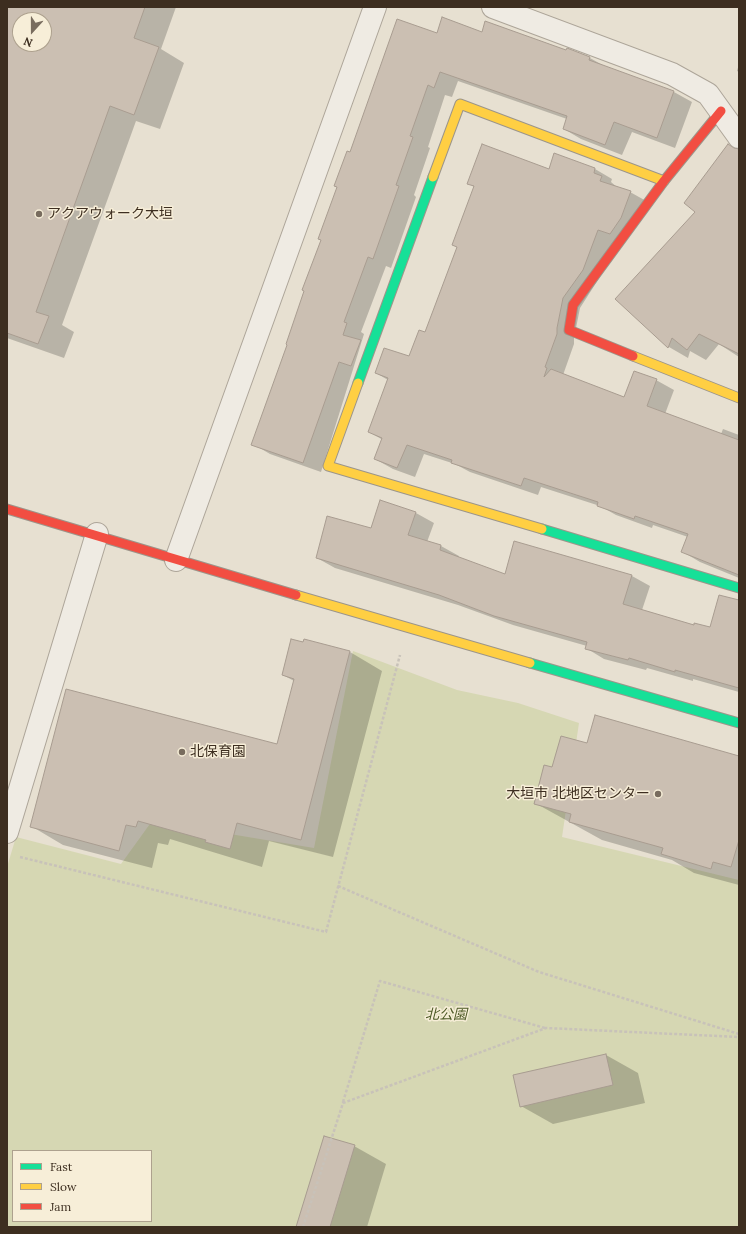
<!DOCTYPE html>
<meta charset="utf-8">
<style>
body{margin:0}
#map{position:relative;width:746px;height:1234px;overflow:hidden;background:#e7e0d1;font-family:Lora,serif}
canvas{display:block}
.frame{position:absolute;inset:0;border:8px solid #3d2e20;pointer-events:none}
.legend{position:absolute;left:12px;top:1150px;width:140px;height:72px;box-sizing:border-box;background:#f7eed8;border:1px solid #ada18e;margin:0;padding:5px 7px;list-style:none;font-size:12px;color:#3d2e20}
.legend li{display:flex;align-items:center;gap:8px;height:20px}
.legend b{width:20px;border:1px solid #ada18e}
.north{position:absolute;left:12px;top:12px;width:40px;height:40px;box-sizing:border-box;background:#f7eed8;border:1px solid #ada18e;border-radius:50%;rotate:201deg;font-size:11px;font-weight:700;line-height:16px;text-align:center;color:#3d2e20}
.north::after{content:'';display:block;margin:auto;width:14px;height:18px;background:#786c5e;clip-path:polygon(50% 0,100% 100%,50% 72%,0 100%)}
</style>
<div id="map">
<canvas width="746" height="1234"></canvas>
<div class="frame"></div>
<ul class="legend">
<li><b style="height:5px;background:#16e098"></b>Fast</li>
<li><b style="height:5px;background:#ffcf43"></b>Slow</li>
<li><b style="height:5px;background:#f24e42"></b>Jam</li>
</ul>
<div class="north">N</div>
</div>
<script>
const context = document.querySelector('canvas').getContext('2d');
context.lineJoin = 'round';
function paint(path, color) {
  context.fillStyle = color;
  context.fill(path, 'evenodd');
}
function shape(rows) {
  const path = new Path2D();
  for (const r of rows) {
    path.moveTo(r[0], r[1]);
    for (let i = 2; i < r.length; i += 2) path.lineTo(r[i], r[i + 1]);
  }
  return path;
}
function trace(path, color, width, dash) {
  context.strokeStyle = color;
  context.lineWidth = width;
  context.lineCap = dash ? 'butt' : 'round';
  context.setLineDash(dash || []);
  context.stroke(path);
}
function label(font, color, halo, rows, align = 'center') {
  context.font = font + ' Lora,"Noto Sans JP",serif';
  context.lineWidth = 3;
  context.setLineDash([]);
  context.textBaseline = 'middle';
  context.strokeStyle = halo;
  context.fillStyle = color;
  for (const [text, x, y, turn = 0] of rows) {
    context.save();
    context.translate(x, y);
    context.rotate((+turn || 0) * Math.PI / 180);
    context.textAlign = isNaN(turn) ? turn : align;
    if (halo) context.strokeText(text, 0, 0);
    context.fillText(text, 0, 0);
    context.restore();
  }
}
paint(shape([
 [353,651,457,690,518,703,579,723,562,837,739,880,739,1227,7,1227,7,867,16,837,121,864,152,821,314,848],
 [13,1151,151,1151,151,1221,13,1221]
]), '#d6d7b3');
paint(shape([
 [7,7,176,7,161,49,184,63,160,129,136,121,62,325,74,332,64,358,7,338],
 [20,20,44,20,44,44,20,44],
 [482,33,567,52,567,49,590,58,606,67,674,92,692,102,675,148,632,132,622,155,581,139,564,129,567,119,458,81,452,97,445,95,428,147,430,148,414,195,416,197,391,268,386,266,361,332,364,334,321,472,270,454,253,444,289,345,350,153,437,34],
 [739,64,739,72,737,71],
 [555,154,595,169,612,179,611,182,618,188,630,192,648,202,580,308,574,338,574,344,563,375,625,398,656,380,674,390,665,414,721,434,723,429,739,435,739,578,700,562,683,552,688,537,653,525,652,528,616,515,600,506,541,487,538,495,470,472,455,464,424,454,415,477,393,469,375,459,383,440,369,432,388,380,376,373,410,358,426,333,458,247,474,187,468,183,549,170],
 [739,156,739,357,719,344,706,360,690,351,688,358,669,347,616,299,697,212],
 [381,501,416,513,434,523,427,542,441,546,459,556,458,558,506,575,632,576,650,586,642,610,694,626,710,628,739,601,739,692,693,679,693,681,647,668,646,670,604,659,586,648,587,646,513,625,458,605,335,568,317,558,371,529],
 [305,640,350,652,382,671,333,857,269,841,262,867,170,839,168,845,158,843,152,868,63,845,31,826,278,745,294,681,283,675],
 [588,744,739,757,739,885,694,873,672,860,602,840,535,803,553,768],
 [606,1055,638,1073,645,1103,553,1124,521,1106],
 [354,1146,386,1164,367,1227,297,1227]
]), '#0003');
const building = shape([
 [7,7,145,7,134,38,159,47,134,115,110,106,36,312,49,316,38,344,7,333,7,7],
 [20,20,44,20,44,44,20,44,20,20],
 [442,17,482,32,485,21,566,50,567,48,590,57,589,60,674,91,657,138,614,122,605,145,563,129,567,116,440,72,434,88,428,85,410,136,413,137,396,185,399,186,373,259,368,257,344,322,347,323,343,335,361,340,351,366,339,362,303,463,251,445,287,345,286,344,304,291,302,290,321,240,318,239,337,187,334,186,347,151,350,152,397,19,437,33,442,17],
 [482,144,549,169,554,153,595,168,594,173,602,176,600,181,631,191,621,218,610,234,598,230,583,270,563,298,557,328,557,334,545,367,547,368,544,377,551,369,624,397,634,371,657,379,647,406,739,440,739,575,681,552,688,534,635,516,634,519,597,506,598,502,524,478,521,486,451,463,452,460,407,445,397,468,374,459,382,438,368,432,388,378,375,373,384,348,409,356,419,330,425,332,457,247,452,245,474,186,467,184,482,144],
 [728,144,734,148,739,149,739,354,699,334,687,350,672,338,668,348,615,299,695,212,684,203,728,144],
 [380,500,416,512,408,535,441,545,440,550,505,574,514,541,632,575,623,604,694,625,694,623,710,627,719,595,739,600,739,688,675,670,675,672,629,658,628,660,585,649,587,642,494,616,439,595,316,558,327,516,371,528,380,500],
 [291,639,303,642,304,639,350,651,301,840,237,823,230,849,205,842,206,840,138,821,136,827,126,825,119,851,30,827,66,689,277,744,294,679,282,675,291,639],
 [595,715,739,756,739,840,731,867,713,862,711,869,661,854,663,848,569,822,571,814,534,804,544,765,552,767,561,736,587,743,595,715],
 [606,1054,613,1085,520,1107,513,1075,606,1054],
 [324,1136,355,1145,330,1227,296,1227,324,1136]
]);
paint(building, '#cbbfb2');
trace(building, '#a89c90', 1);
const street = shape([
 [493,7,672,74,708,94,739,137],
 [176,560,375,7],
 [7,832,97,534]
]);
const fast = shape([
 [358,383,433,177],
 [542,529,739,588],
 [530,663,739,723]
]);
const slow = shape([
 [433,177,460,104,664,181],
 [633,356,739,398],
 [358,383,328,466,542,529],
 [296,595,530,663]
]);
const jam = shape([
 [633,356,569,330,573,305,664,181,721,111],
 [7,509,296,595]
]);
trace(street, '#ada599', 24);
trace(fast, '#9c958a', 11);
trace(slow, '#9c958a', 11);
trace(jam, '#9c958a', 11);
trace(shape([
 [20,857,326,932,400,655],
 [338,886,539,972,739,1034],
 [343,1102,380,981,545,1028],
 [303,1227,343,1103,546,1028,739,1037]
]), '#c8c2b9', 2.5, [3, 2]);
trace(street, '#efebe3', 22);
trace(fast, '#16e098', 9);
trace(slow, '#ffcf43', 9);
trace(jam, '#f24e42', 9);
for (const [x, y, r, color] of [
 [39,214,4,"#786c5e"],
 [182,752,4,"#786c5e"],
 [658,794,4,"#786c5e"]
]) {
  const dot = new Path2D();
  dot.arc(x, y, r, 0, 2 * Math.PI);
  context.fillStyle = color;
  context.fill(dot);
  trace(dot, '#f7eed8', 1.5);
}
label('14px', '#3d2e20', '#f7eed8', [
 ["アクアウォーク大垣",47,214],
 ["北保育園",190,752],
 ["大垣市 北地区センター",650,794,"right"]
], 'left');
label('italic 14px', '#4d5a26', '#f7eed8', [
 ["北公園",446,1015]
]);
</script>
